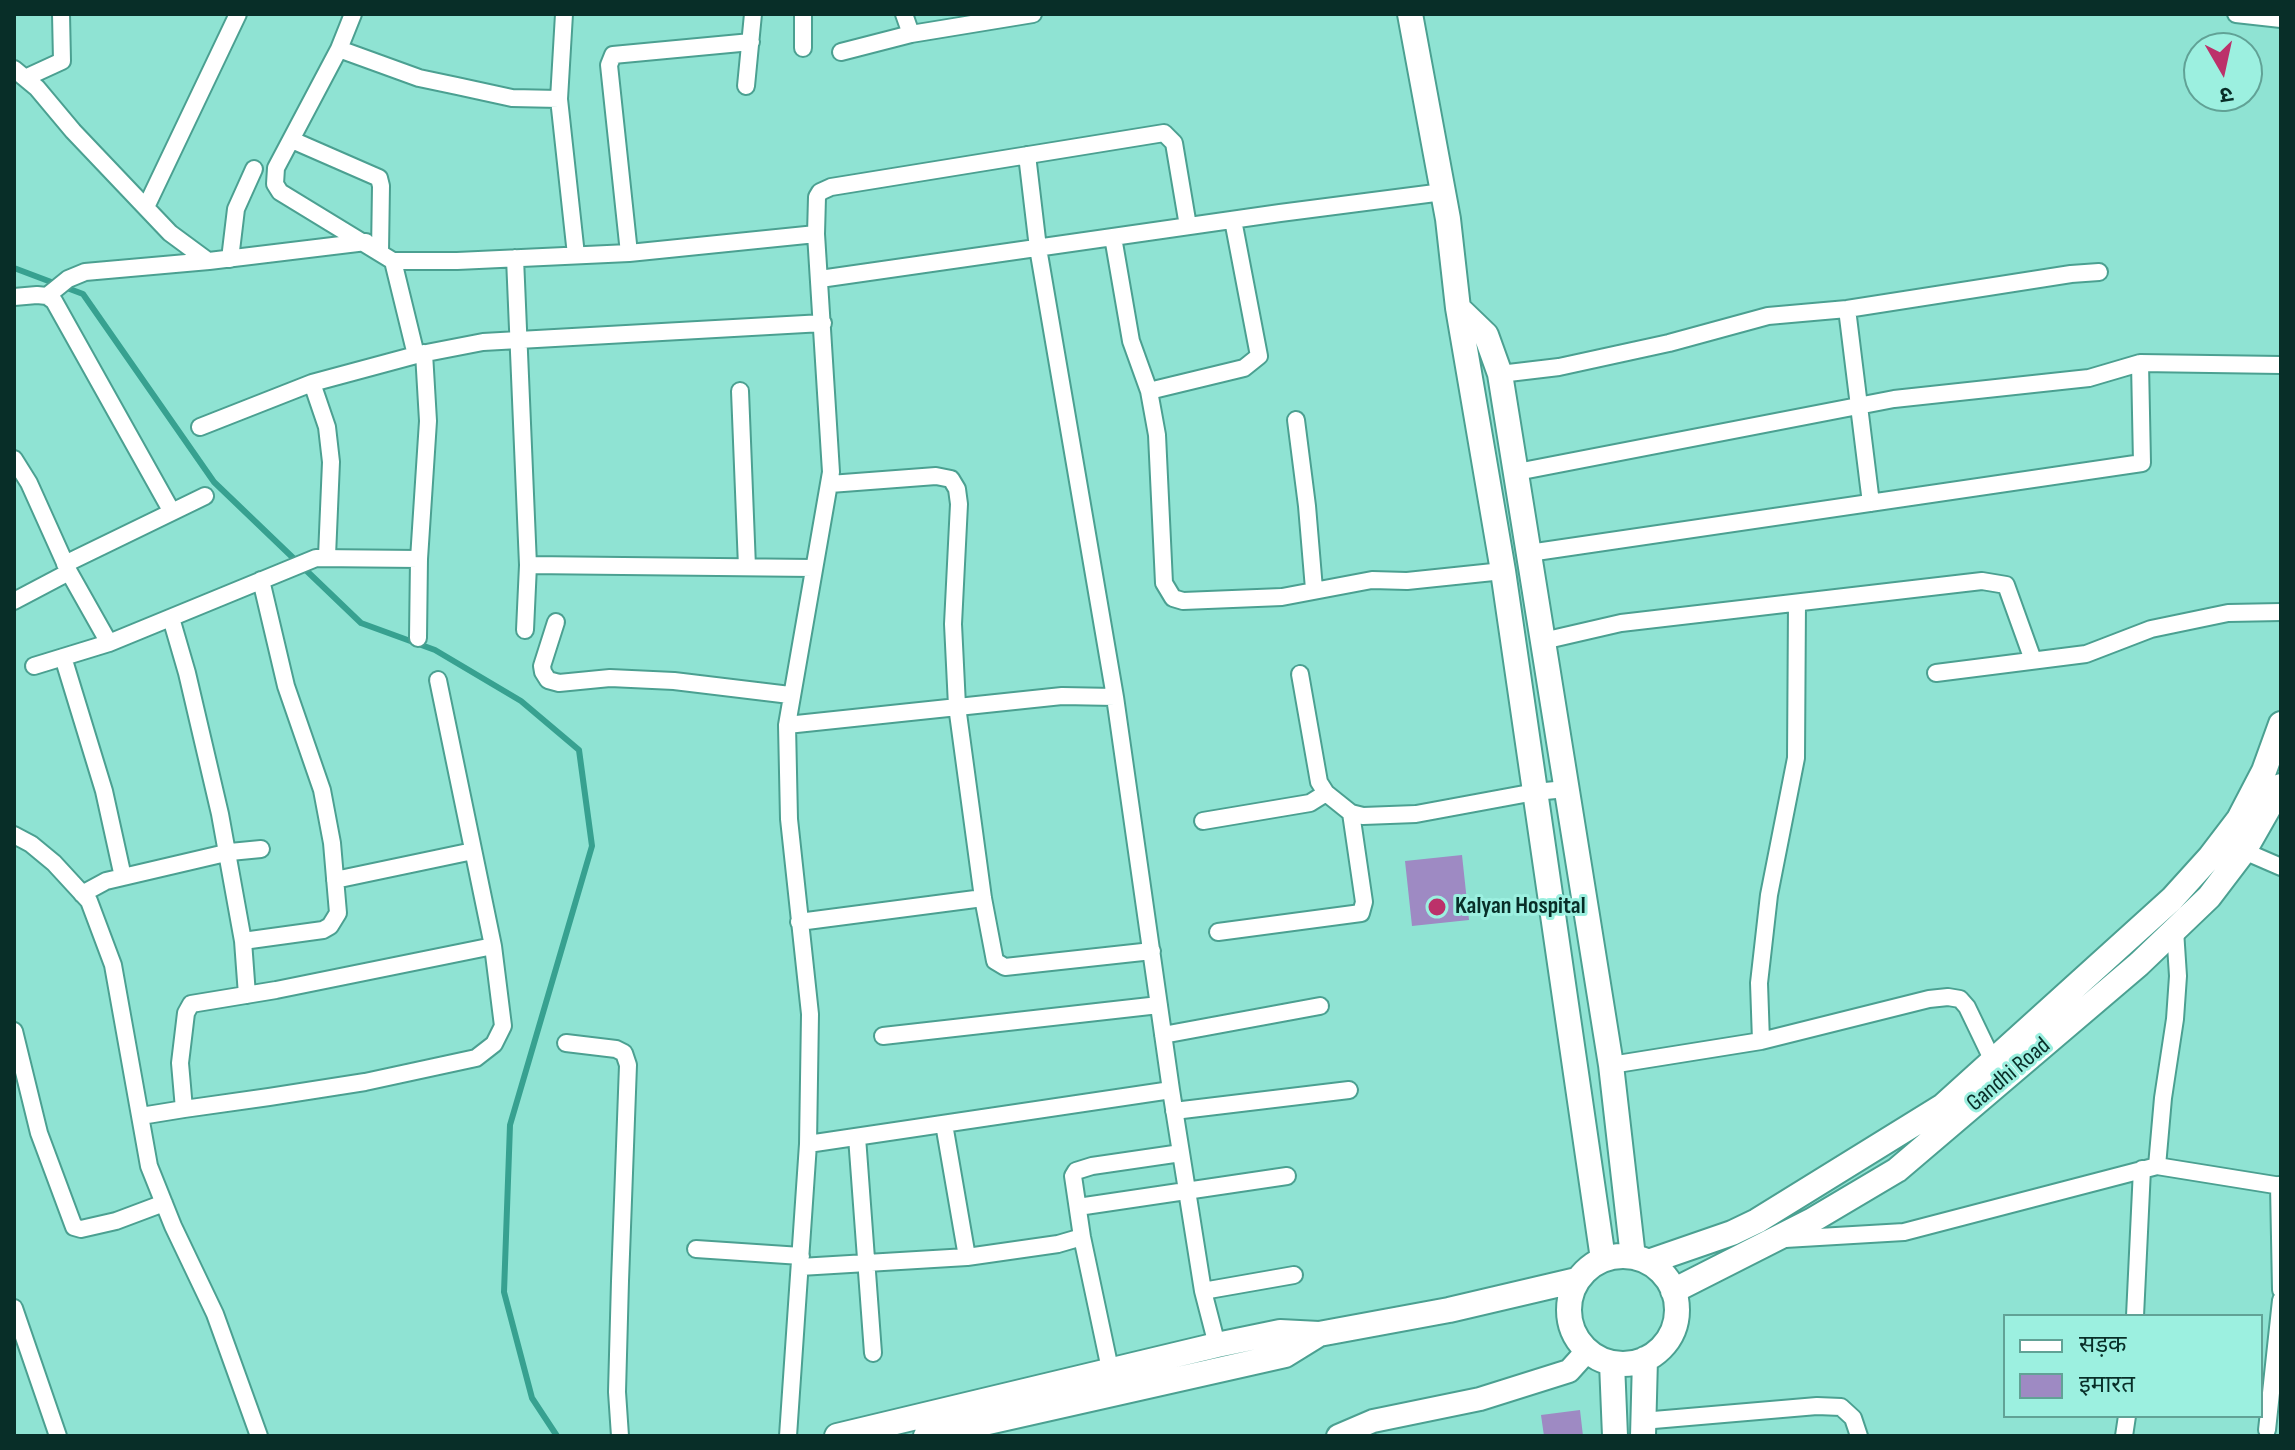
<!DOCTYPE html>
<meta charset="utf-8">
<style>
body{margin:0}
#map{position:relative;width:2295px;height:1450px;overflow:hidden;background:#8fe3d3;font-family:"Sofia Sans Condensed","Noto Sans Devanagari",sans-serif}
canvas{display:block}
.frame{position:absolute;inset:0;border:16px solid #082e28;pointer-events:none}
.legend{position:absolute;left:2003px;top:1314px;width:260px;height:104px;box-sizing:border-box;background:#9cf0e0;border:2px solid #61a296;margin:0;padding:10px 14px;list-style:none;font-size:24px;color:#082e28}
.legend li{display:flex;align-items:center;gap:16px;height:40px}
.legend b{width:40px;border:2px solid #61a296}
.north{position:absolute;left:2183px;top:32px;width:80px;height:80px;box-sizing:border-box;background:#9cf0e0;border:2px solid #61a296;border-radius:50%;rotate:171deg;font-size:22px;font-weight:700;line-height:32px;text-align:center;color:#082e28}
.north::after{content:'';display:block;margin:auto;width:28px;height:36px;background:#bc316a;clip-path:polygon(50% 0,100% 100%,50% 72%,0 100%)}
</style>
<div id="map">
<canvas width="2295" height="1450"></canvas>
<div class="frame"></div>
<ul class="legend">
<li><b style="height:10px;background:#fff"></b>सड़क</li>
<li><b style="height:22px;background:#9e8ac3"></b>इमारत</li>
</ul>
<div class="north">उ</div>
</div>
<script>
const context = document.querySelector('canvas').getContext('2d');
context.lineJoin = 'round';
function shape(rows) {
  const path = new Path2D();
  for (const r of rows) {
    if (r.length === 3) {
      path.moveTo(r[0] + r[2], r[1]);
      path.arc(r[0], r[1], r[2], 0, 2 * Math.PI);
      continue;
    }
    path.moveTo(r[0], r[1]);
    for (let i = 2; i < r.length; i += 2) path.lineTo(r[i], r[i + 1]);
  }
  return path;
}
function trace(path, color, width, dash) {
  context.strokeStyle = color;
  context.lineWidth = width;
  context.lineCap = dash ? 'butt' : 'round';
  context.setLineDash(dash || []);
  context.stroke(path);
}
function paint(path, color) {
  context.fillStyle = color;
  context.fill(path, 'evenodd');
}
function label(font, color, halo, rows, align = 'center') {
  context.font = font + ' "Sofia Sans Condensed",sans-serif';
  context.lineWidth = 6;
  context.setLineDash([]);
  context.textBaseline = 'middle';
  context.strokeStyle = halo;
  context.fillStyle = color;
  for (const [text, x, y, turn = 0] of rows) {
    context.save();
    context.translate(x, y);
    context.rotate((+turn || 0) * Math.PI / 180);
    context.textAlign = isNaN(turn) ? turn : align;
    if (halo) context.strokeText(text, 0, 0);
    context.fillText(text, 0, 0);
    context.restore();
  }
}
trace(shape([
 [14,268,83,294,214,482,361,623,435,650,521,701,579,750,592,846,510,1125,504,1292,532,1398,557,1436]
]), '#37a190', 6);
paint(shape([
 [1462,855,1469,920,1412,926,1405,861],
 [1580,1410,1583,1436,1544,1436,1541,1415]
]), '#9e8ac3');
const minor = shape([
 [353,14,339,49,276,168,275,184,280,192,393,261,416,355],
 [564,14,559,99,576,255],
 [904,14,911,34],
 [2236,14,2281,19],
 [803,48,803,14],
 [339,49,419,78,457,86,512,98,559,99],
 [841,52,911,34,1033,14],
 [14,69,37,88,73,131,170,233,208,261],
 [25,78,62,61,61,14],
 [746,86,753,14],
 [292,140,379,178,381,186,380,252],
 [1027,155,1038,248,1115,697],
 [146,207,238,14],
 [1113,237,1131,341,1149,391,1157,435,1164,583,1173,598,1183,601,1282,597,1372,580,1407,581,1503,571],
 [629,253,609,65,613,55,751,42],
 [515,258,528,565,525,630],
 [230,259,236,209,254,169],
 [393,261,457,261,629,253,816,234],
 [820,279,1280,213,1443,192],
 [47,296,68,279,85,272,209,261,366,242],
 [14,297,37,295,47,296,54,301,172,512],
 [1847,309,1871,503],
 [1500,374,1559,367,1669,343,1768,316,1847,309,2071,274,2099,272],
 [312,383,327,427,331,462,327,556],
 [740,391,747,567],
 [1149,391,1244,368,1259,356,1233,220],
 [1296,420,1307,506,1314,589],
 [200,427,312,383,416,355,483,342,823,323],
 [14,459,29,483,69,572,14,601],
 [1517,472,1894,399,2089,378,2140,363,2281,365],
 [830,484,936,476,951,479,957,489,959,504,953,624,957,706,983,898,995,961,1005,967,1152,951],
 [1529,553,2142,463,2140,363],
 [65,564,205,496],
 [528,565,813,568],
 [69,572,109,643],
 [171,618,187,673,220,814,243,941,247,995],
 [556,622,542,666,543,672,548,680,559,683,610,678,674,681,790,695],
 [418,638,419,559,428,421,424,353],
 [1543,641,1621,623,1982,581,2006,585,2033,660],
 [63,657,104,791,123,877],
 [34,666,109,643,316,558,419,559],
 [1936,673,2086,654,2151,629,2228,613,2281,612],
 [1300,674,1319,782,1326,793,1351,813,1363,816,1416,814,1535,792,1566,789],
 [438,680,493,946],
 [787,725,1062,696,1115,697,1171,1090,1203,1291,1217,1345],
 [1203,821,1310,803,1326,793],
 [14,835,31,844,54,863,89,901,113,965,149,1166,173,1226,215,1314,259,1436],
 [2244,851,2281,867],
 [335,880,473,851],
 [82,894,106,881,230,852,261,849],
 [799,922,983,898],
 [1218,932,1361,913,1364,902,1351,813],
 [243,941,323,930,330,926,338,913,332,843,322,790,286,686,261,580],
 [14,1031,39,1133,74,1227,81,1229,116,1221,164,1203],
 [1163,1035,1320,1006],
 [883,1036,1159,1005],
 [1761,1041,1759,983,1769,895,1796,758,1797,603],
 [566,1043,616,1049,624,1053,628,1065,620,1281,617,1392,620,1436],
 [1611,1065,1761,1041,1929,999,1948,997,1960,999,1967,1007,1993,1061],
 [1174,1111,1349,1090],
 [141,1116,184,1109,269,1097,365,1082,476,1058,494,1044,503,1026,493,946,276,990,191,1004,186,1013,180,1063,184,1109],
 [944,1124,967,1257],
 [857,1137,873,1353],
 [808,1144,1171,1090],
 [2157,1166,2163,1098,2175,1019,2178,976,2175,930],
 [2279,1185,2281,1290],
 [1078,1207,1287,1176],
 [1785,1239,1904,1232,2157,1166,2281,1186],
 [696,1249,801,1256],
 [800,1267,967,1257,1058,1244,1082,1237],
 [1203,1291,1294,1275],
 [14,1308,58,1436],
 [2135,1316,2142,1169],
 [1110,1369,1082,1237,1073,1176,1076,1171,1092,1166,1181,1153],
 [1642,1421,1817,1406,1841,1407,1853,1418,1859,1436],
 [2267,1430,2281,1300],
 [788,1436,808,1144,810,1014,789,819,787,725,831,472,816,234,817,197,820,192,831,187,1164,133,1174,143,1188,226],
 [2124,1436,2127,1416]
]);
const tertiary = shape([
 [1338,1436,1373,1421,1480,1399,1569,1371,1587,1351]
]);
const secondary = shape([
 [1410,14,1448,219,1458,308,1503,571,1603,1259],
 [1458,308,1486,335,1500,374,1611,1065,1633,1257],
 [1623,1310,54],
 [1648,1262,1732,1233,1757,1221,1943,1106,2172,899,2210,857,2239,819,2264,771,2281,724],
 [1673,1291,1811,1221,1897,1170,2139,964,2209,897,2244,851,2281,786],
 [1612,1363,1615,1436],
 [837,1436,1217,1345,1280,1332,1319,1334,1449,1310,1577,1280],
 [926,1436,1285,1355,1319,1334],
 [1643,1436,1645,1359]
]);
trace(minor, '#4ba091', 20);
trace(tertiary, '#4ba091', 26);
trace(secondary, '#4ba091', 28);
trace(minor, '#fff', 16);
trace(tertiary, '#fff', 22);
trace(secondary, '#fff', 24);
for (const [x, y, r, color] of [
 [1437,907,10,"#bc316a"]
]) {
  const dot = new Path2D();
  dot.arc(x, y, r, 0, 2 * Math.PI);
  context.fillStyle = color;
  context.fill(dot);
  trace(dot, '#9cf0e0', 3);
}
label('bold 24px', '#082e28', '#9cf0e0', [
 ["Kalyan Hospital",1455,907]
], 'left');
label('24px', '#082e28', '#9cf0e0', [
 ["Gandhi Road",2009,1075,-40]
]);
</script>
